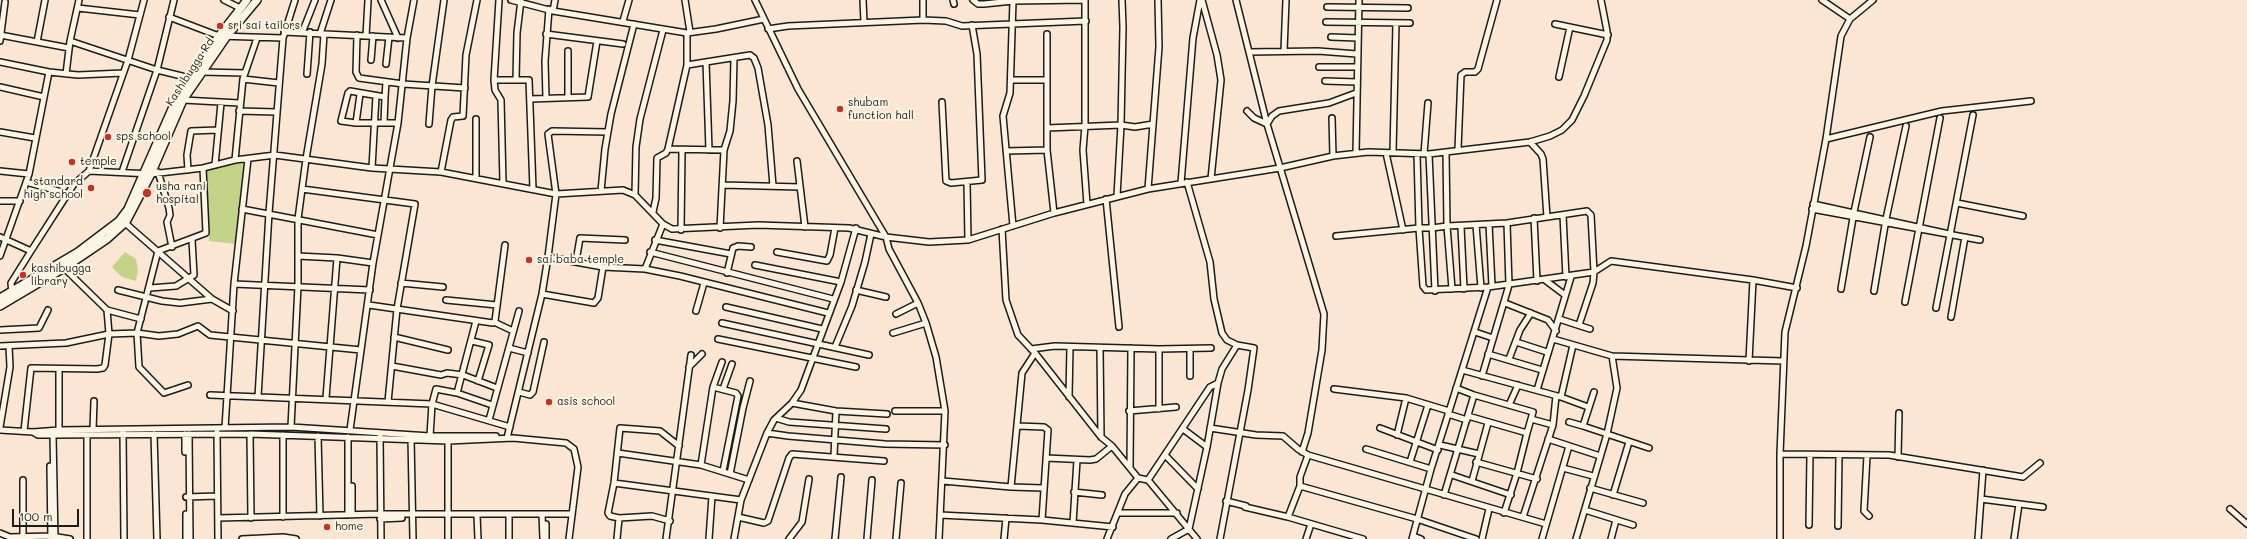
<!DOCTYPE html>
<style>
body{margin:0}
#map{position:relative;width:2247px;height:539px;overflow:hidden;background:#fbe6d4;font-family:Mali,sans-serif}
canvas{display:block}
.scale{position:absolute;left:12px;top:509px;width:67px;height:18px;box-sizing:border-box;border:2px solid #1c1c1c;border-top:0;padding-left:5px;font-size:12px;line-height:14px;white-space:nowrap;color:#1c1c1c;-webkit-text-stroke:3px #fcf5e5;paint-order:stroke}
</style>
<div id="map">
<canvas width="2247" height="539"></canvas>
<div class="scale">100 m</div>
</div>
<script>
const context = document.querySelector('canvas').getContext('2d');
context.lineJoin = 'round';
function paint(path, color) {
  context.fillStyle = color;
  context.fill(path, 'evenodd');
}
function shape(rows) {
  const path = new Path2D();
  for (const r of rows) {
    path.moveTo(r[0], r[1]);
    for (let i = 2; i < r.length; i += 2) path.lineTo(r[i], r[i + 1]);
  }
  return path;
}
function trace(path, color, width, dash) {
  context.strokeStyle = color;
  context.lineWidth = width;
  context.lineCap = dash ? 'butt' : 'round';
  context.setLineDash(dash || []);
  context.stroke(path);
}
function label(font, color, halo, rows, align = 'center') {
  context.font = font + ' Mali,sans-serif';
  context.lineWidth = 4;
  context.setLineDash([]);
  context.textBaseline = 'middle';
  context.strokeStyle = halo;
  context.fillStyle = color;
  for (const [text, x, y, turn = 0] of rows) {
    context.save();
    context.translate(x, y);
    context.rotate((+turn || 0) * Math.PI / 180);
    context.textAlign = isNaN(turn) ? turn : align;
    if (halo) context.strokeText(text, 0, 0);
    context.fillText(text, 0, 0);
    context.restore();
  }
}
paint(shape([
 [244,162,236,244,209,241,204,169],
 [125,252,136,259,138,270,136,281,122,277,112,267]
]), '#c3d388');
const street = shape([
 [144,0,128,60,89,171,151,174,203,168,235,160,275,155,372,168,441,172,556,194,623,190,635,195,663,224,672,229,758,225,849,228,886,237,929,242,968,240,1054,213,1148,189,1280,168,1333,156,1368,152,1429,154,1530,142,1550,136,1562,130,1572,120,1584,96,1607,40,1607,31,1601,0],
 [224,0,240,8],
 [381,0,398,38],
 [499,0,494,80,495,90,501,100,503,183],
 [511,0,553,11,687,33,716,29,764,19],
 [521,0,517,33,516,80,529,80,533,189],
 [685,0,690,32],
 [755,0,798,89,886,237,889,249,918,303,926,323,936,357,945,411,939,539],
 [863,0,864,22],
 [953,0,954,4],
 [973,0,978,4,984,4,1013,1,1085,0],
 [1085,0,1085,126,1083,150,1087,204],
 [1202,0,1217,55,1221,80,1211,179],
 [1236,0,1267,124,1324,314,1322,350,1308,433,1302,452],
 [1822,0,1850,19],
 [1013,1,1010,93,1003,116,1013,226],
 [1327,7,1408,8],
 [78,8,140,15],
 [553,11,555,0],
 [169,17,219,36,283,38],
 [923,20,946,21,962,26,1086,21],
 [623,21,629,0],
 [1326,22,1410,23],
 [1555,24,1608,35],
 [768,29,788,26,923,20,923,0],
 [284,32,407,38],
 [302,33,315,0],
 [320,34,331,0],
 [546,34,623,44],
 [1047,34,1047,128],
 [0,35,69,48],
 [357,35,356,72,359,78,403,84,465,88],
 [366,36,368,1],
 [1331,37,1358,38],
 [0,41,5,2],
 [70,41,79,0],
 [37,42,45,0],
 [568,51,568,97],
 [1284,51,1286,0],
 [1249,52,1318,51,1357,54],
 [371,60,373,36],
 [0,62,49,72],
 [706,62,709,150],
 [386,64,389,37],
 [687,65,750,55,754,58,758,68,768,125,773,186],
 [1319,67,1357,67],
 [202,72,245,73],
 [66,74,70,41,157,70,190,78],
 [307,74,310,32],
 [1559,77,1570,27],
 [243,79,279,83],
 [494,80,516,80],
 [1011,80,1045,80],
 [1325,81,1357,82],
 [386,82,385,97,350,91,348,93,341,121,356,123,398,123],
 [0,87,44,97],
 [546,98,545,61,549,9],
 [530,99,588,97,597,41],
 [183,100,239,103],
 [942,102,946,181,951,183,982,180,977,54,972,25],
 [239,111,276,112],
 [1247,111,1254,118,1267,124,1272,116,1279,111,1329,103,1356,93],
 [1332,118,1333,156],
 [476,119,476,178],
 [356,123,360,94],
 [384,123,385,97],
 [429,124,432,86,444,0],
 [0,132,35,138],
 [1826,139,1942,111,2031,101],
 [1530,142,1541,154,1543,159,1547,217],
 [668,149,724,150,720,228],
 [1458,149,1461,75,1465,72,1475,72,1478,69,1497,0],
 [724,150,730,131,733,101,734,58],
 [1047,150,1054,213],
 [1006,151,1047,150,1047,128,1121,125,1135,127,1153,124],
 [1393,152,1396,23],
 [1446,152,1447,226,1452,289],
 [1356,153,1359,0],
 [1386,153,1403,230],
 [1424,154,1428,103],
 [1429,154,1435,291],
 [235,160,243,79,257,38],
 [797,161,805,227],
 [215,165,221,103],
 [372,168,376,96],
 [188,170,187,155,191,131,218,130],
 [0,171,29,174],
 [122,172,157,70,174,0],
 [158,172,169,208,170,215,167,222,172,247],
 [441,172,451,120,453,117,463,116,466,55,477,0],
 [26,182,69,194],
 [1187,182,1210,262,1214,299,1222,333,1227,340,1237,345,1254,348,1248,390,1220,539],
 [967,183,968,240],
 [1181,183,1193,38,1200,0],
 [723,185,800,187],
 [302,189,415,204,397,309,388,402],
 [1148,189,1159,47,1158,0],
 [601,191,605,149,611,114,634,24],
 [635,195,636,147,640,119,663,30],
 [1117,196,1121,125,1123,27,1122,0],
 [1106,199,1119,327],
 [0,201,20,201],
 [1957,203,2023,216],
 [1813,204,1949,234],
 [242,209,378,235],
 [1812,209,1980,240],
 [653,212,656,198,657,158,666,153,668,149,687,65,687,33],
 [1563,215,1566,277],
 [1534,218,1537,281],
 [124,222,212,299,233,311],
 [1489,224,1492,286],
 [1476,225,1481,288],
 [1461,227,1464,289],
 [1002,229,1006,300,1018,335,1035,353,1101,437,1112,446,1138,478,1148,480,1197,539],
 [681,230,682,151],
 [1336,236,1419,228,1432,228,1447,226,1507,223,1587,211,1591,215,1594,272,1488,287,1426,290,1423,286,1419,228,1417,154],
 [0,237,31,251],
 [655,240,731,254],
 [650,252,833,299],
 [777,252,827,261,830,255,835,228],
 [0,256,29,174,49,72,78,75,123,73],
 [298,256,337,258,373,263],
 [548,257,603,267,645,269,680,276,828,313],
 [576,261,580,238,625,240],
 [755,265,841,282],
 [645,269,663,224],
 [727,273,733,248,738,246,751,247],
 [1545,280,1565,295],
 [401,283,443,287],
 [234,284,370,290],
 [150,288,176,286,194,275,192,240],
 [1841,289,1854,212,1870,137],
 [118,290,162,301,180,303,212,299],
 [856,290,886,297],
 [1874,291,1886,219,1906,126],
 [12,293,11,283,31,251,74,184,89,171],
 [542,294,594,303,598,298,603,267],
 [446,300,497,305],
 [1905,302,1940,118],
 [1505,303,1548,320,1556,331],
 [369,305,493,323,495,321,505,245],
 [726,307,822,329],
 [1936,308,1973,115],
 [107,310,141,319],
 [696,311,704,283],
 [896,314,918,303],
 [1951,317,1965,237],
 [1559,319,1590,329],
 [494,322,513,331],
 [722,323,869,355],
 [1579,325,1593,283,1594,272,1611,261,1753,280,1797,288],
 [0,330,39,328,48,310],
 [1475,332,1493,338],
 [893,333,926,323],
 [394,337,448,350],
 [718,339,856,367],
 [1553,339,1612,356,1783,361],
 [472,341,489,345,478,381],
 [1516,342,1547,352],
 [0,346,66,343,109,334,137,333,159,336,178,334,198,326,210,335,361,350],
 [835,347,852,306,865,262,871,234],
 [509,348,528,353],
 [1100,348,1101,437],
 [1031,349,1055,346,1159,349,1211,348],
 [1190,349,1190,376],
 [1488,354,1542,370],
 [1509,359,1520,330,1531,313],
 [1749,361,1753,280],
 [722,362,713,387,736,393,738,396,723,471],
 [392,366,441,375,447,373,463,375,497,388],
 [689,367,702,354],
 [1462,370,1561,397,1588,407],
 [1482,376,1509,285,1507,223],
 [188,385,164,393,139,367,137,333,158,251,206,233,203,168],
 [1456,388,1474,395,1533,412,1527,433,1468,416],
 [723,389,732,364],
 [1334,389,1406,398,1449,411],
 [1537,390,1571,277],
 [519,392,530,395,533,392,544,342],
 [1594,392,1583,426,1649,448],
 [457,393,476,321],
 [210,395,432,404,510,427],
 [258,397,269,213,283,38,295,0],
 [1069,397,1070,347],
 [1561,397,1573,345],
 [326,398,337,258],
 [792,403,836,411,887,414],
 [1509,405,1518,385],
 [1159,409,1159,349],
 [895,411,945,411],
 [1129,411,1176,407],
 [1448,414,1467,420],
 [776,418,789,422,886,429],
 [489,420,519,311],
 [1569,422,1583,426],
 [1553,425,1556,396],
 [1018,426,1044,427,1048,430,1042,520],
 [0,427,10,367,9,346],
 [291,427,298,286,298,219,306,159,322,64,324,34],
 [225,428,234,284,248,159],
 [1210,428,1256,435,1283,436,1298,449,1308,455,1546,524],
 [1380,428,1438,450],
 [1183,429,1207,447],
 [0,430,33,432,59,430,291,427,430,436,496,436],
 [59,430,59,369],
 [93,430,94,401],
 [350,430,373,263,398,123,407,38,414,0],
 [24,431,31,368,97,369,103,368,105,365,109,334,107,310,64,268],
 [33,432,38,435,50,435,250,434,448,441,513,438,566,443,574,449,578,467,569,539],
 [123,432,124,539],
 [217,432,218,539],
 [767,433,788,436,885,444,945,445],
 [154,434,157,539],
 [189,434,190,539],
 [250,434,251,518],
 [53,435,55,539],
 [87,435,87,539],
 [1397,435,1406,398],
 [318,436,320,516],
 [380,436,381,539],
 [430,436,432,404,436,389,457,393,492,405],
 [348,437,348,515],
 [411,438,413,539],
 [507,438,542,294,548,257,556,194,548,134,552,131,608,132],
 [448,439,448,539],
 [1548,439,1600,456],
 [1440,445,1479,454],
 [1366,449,1431,469],
 [185,452,185,434],
 [618,453,701,465,749,480],
 [1780,454,1889,455,2023,477,2040,463],
 [1165,455,1198,489],
 [1308,455,1300,477,1300,486,1288,517,1363,539],
 [834,456,836,411],
 [1867,456,1864,511,1869,516],
 [1898,457,1899,413],
 [1046,458,1090,460,1096,459,1112,446],
 [1410,462,1428,405],
 [1476,462,1537,479],
 [701,465,713,387],
 [50,466,51,539],
 [1130,467,1131,348],
 [1563,468,1593,476],
 [730,474,743,408,750,381],
 [1452,475,1511,495],
 [1148,480,1210,387,1218,383,1222,369,1237,345],
 [943,481,1011,487,1043,488],
 [1472,481,1488,423],
 [614,483,741,500],
 [352,486,352,515],
 [1300,486,1417,519,1476,539],
 [1011,487,1022,373,1035,353],
 [1590,488,1643,503],
 [1074,492,1102,495],
 [1444,495,1474,395],
 [1613,495,1629,442],
 [186,497,217,496],
 [1981,499,2043,507],
 [1226,501,1246,506],
 [1245,507,1288,517],
 [2230,509,2247,524],
 [1585,510,1633,525],
 [1119,513,1177,513],
 [1504,513,1517,473,1527,433],
 [186,514,186,539],
 [542,514,543,539],
 [477,515,478,539],
 [509,515,509,539],
 [940,515,1042,520,1113,527],
 [283,517,283,435],
 [738,517,764,523,768,521,789,458,792,454,884,461],
 [1523,517,1553,425,1531,419],
 [218,518,380,514,572,514],
 [380,519,402,518],
 [670,521,652,516,619,518,610,516,608,513,614,483,620,428,660,431,679,446],
 [1073,523,1077,460],
 [546,524,546,539],
 [1809,525,1810,455],
 [1838,526,1839,455],
 [0,533,12,538],
 [23,536,23,480],
 [1413,536,1421,539],
 [10,537,51,536,70,539],
 [242,539,283,537,296,539],
 [617,539,619,518],
 [666,539,691,355],
 [709,539,712,496],
 [734,539,741,500,767,433,774,420,792,403,801,390,841,282,856,228],
 [789,539,802,522,809,479],
 [835,539,841,477],
 [867,539,872,480],
 [896,539,901,483],
 [1004,539,1006,518],
 [1107,539,1125,494,1138,478],
 [1171,539,1189,529,1207,447,1218,383],
 [1306,539,1311,524],
 [1412,539,1431,469,1488,287],
 [1482,539,1489,509],
 [1542,539,1569,446],
 [1576,539,1607,434,1617,388,1612,356],
 [1611,539,1616,520],
 [1780,539,1780,454,1785,332,1806,246,1826,139,1841,36,1850,19,1873,0],
 [1978,539,1983,470],
 [2014,539,2019,504]
]);
const secondary = shape([
 [0,298,78,252,119,221,128,209,176,100,219,36,247,0],
 [0,306,64,268,107,239,126,222,151,174,183,100,227,36,257,0]
]);
trace(street, '#1c1c1c', 8);
trace(secondary, '#1c1c1c', 10);
trace(street, '#fcf5e5', 5);
trace(secondary, '#fcf5e5', 7);
for (const [x, y, r, color] of [
 [220,26,4,"#c8321e"],
 [840,109,4,"#c8321e"],
 [108,137,4,"#c8321e"],
 [72,162,4,"#c8321e"],
 [91,188,4,"#c8321e"],
 [147,193,5,"#c8321e"],
 [529,260,4,"#c8321e"],
 [23,275,4,"#c8321e"],
 [549,402,4,"#c8321e"],
 [327,527,4,"#c8321e"]
]) {
  const dot = new Path2D();
  dot.arc(x, y, r, 0, 2 * Math.PI);
  context.fillStyle = color;
  context.fill(dot);
  trace(dot, '#fcf5e5', 1.5);
}
label('11px', '#1c1c1c', '#fcf5e5', [
 ["sri sai tailors",228,26],
 ["shubam",848,103],
 ["function hall",848,116],
 ["sps school",116,137],
 ["temple",80,162],
 ["standard",83,182,"right"],
 ["high school",83,195,"right"],
 ["usha rani",156,187],
 ["hospital",156,200],
 ["sai baba temple",537,260],
 ["kashibugga",31,269],
 ["library",31,282],
 ["asis school",557,402],
 ["home",335,527]
], 'left');
label('11px', '#1c1c1c', '#fcf5e5', [
 ["Kashibugga Rd",190,72,-57]
]);
</script>
